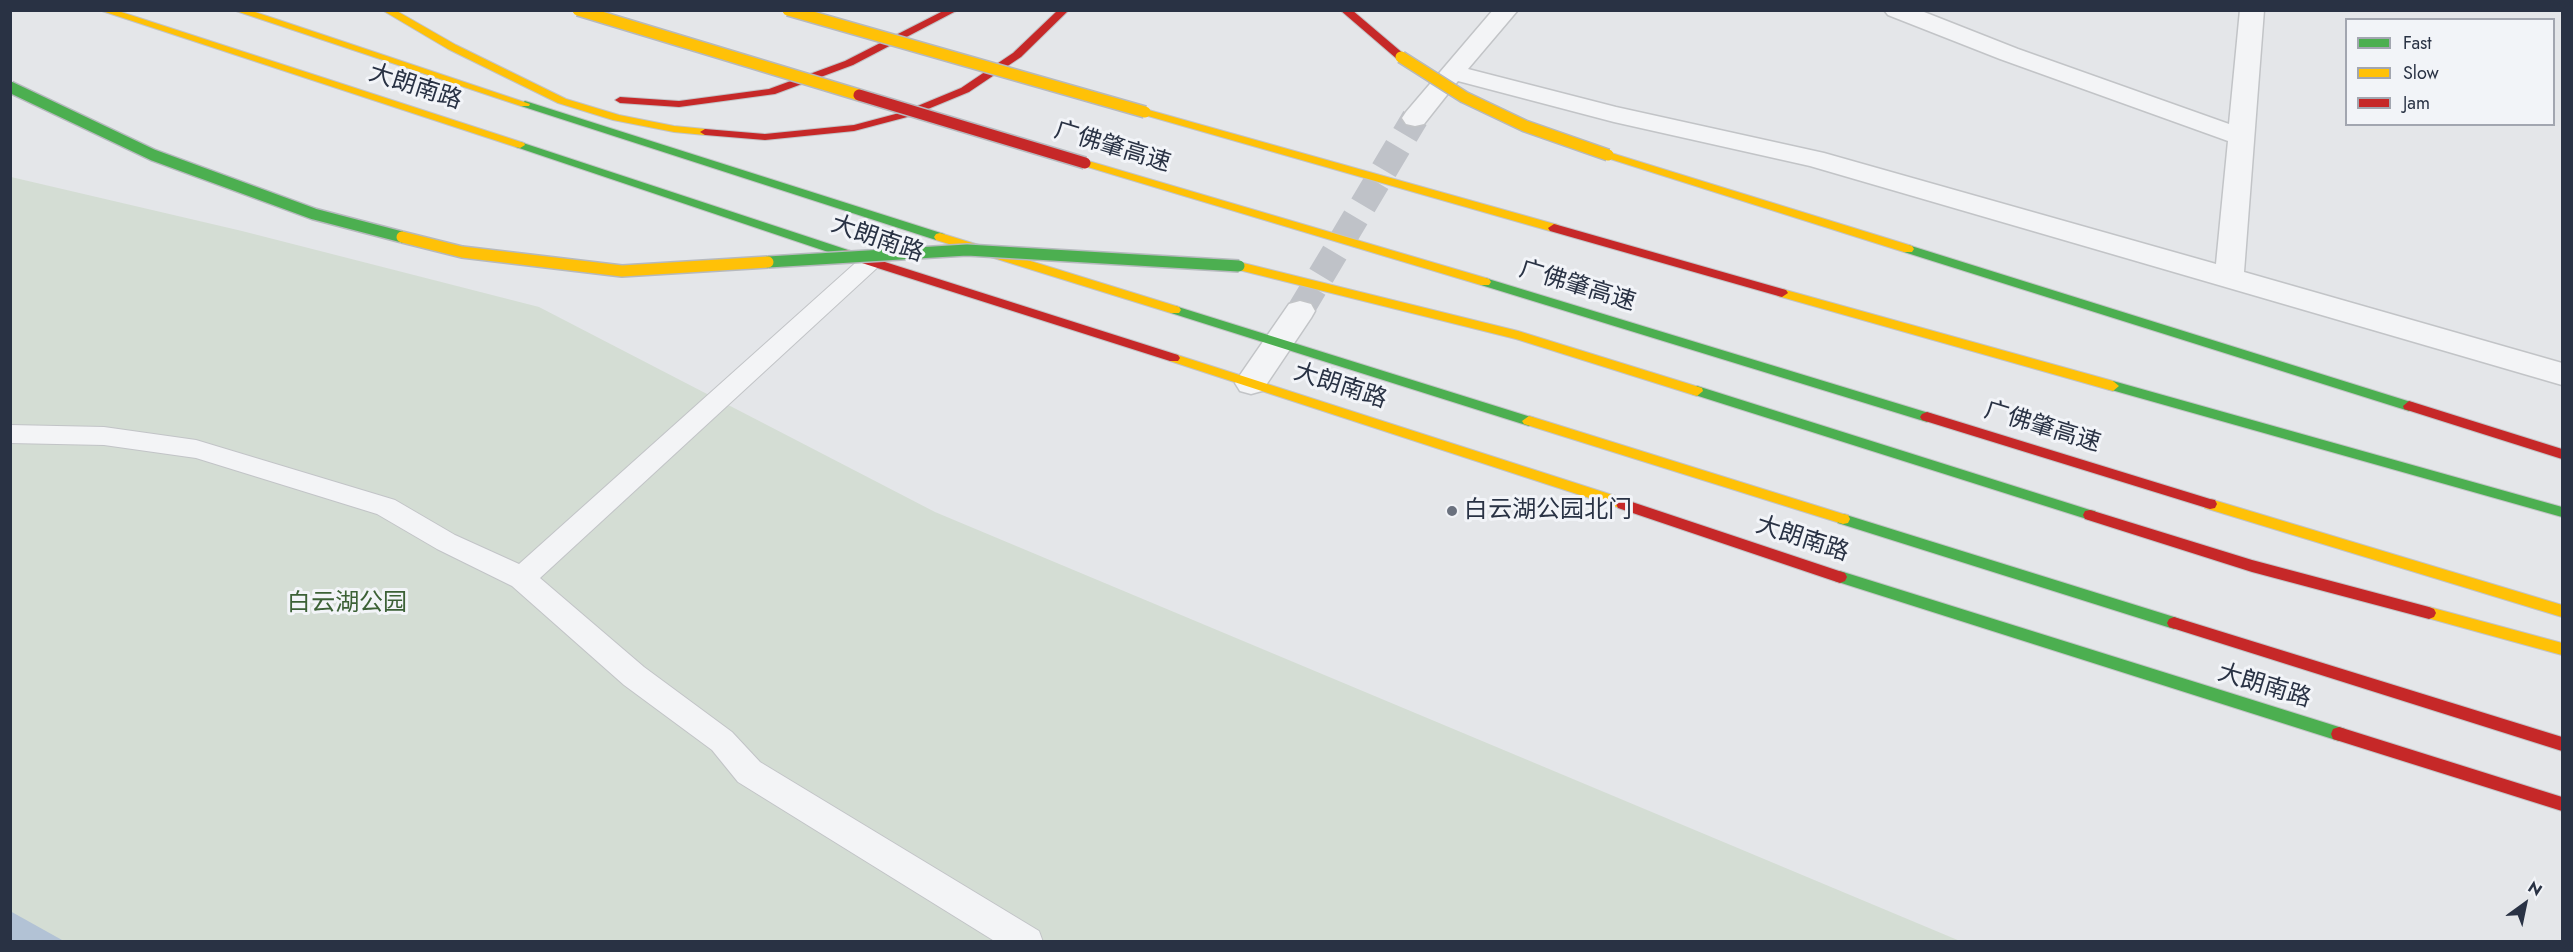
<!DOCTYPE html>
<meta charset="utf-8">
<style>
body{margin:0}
#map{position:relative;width:2573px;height:952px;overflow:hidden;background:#e4e6e9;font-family:Jost,sans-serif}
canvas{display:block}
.frame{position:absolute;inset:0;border:12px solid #293244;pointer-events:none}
.legend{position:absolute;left:2345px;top:18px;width:210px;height:108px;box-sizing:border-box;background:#f2f4f8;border:2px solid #a2a6b0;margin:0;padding:8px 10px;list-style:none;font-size:18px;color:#293244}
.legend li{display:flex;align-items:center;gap:12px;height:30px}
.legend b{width:30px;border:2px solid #a2a6b0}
.north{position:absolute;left:2495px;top:874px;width:60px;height:60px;-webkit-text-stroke:4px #f2f4f8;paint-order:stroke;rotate:33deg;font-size:16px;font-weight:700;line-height:24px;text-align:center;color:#293244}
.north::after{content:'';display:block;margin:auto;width:21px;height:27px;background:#293244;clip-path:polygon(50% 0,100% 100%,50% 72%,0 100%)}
</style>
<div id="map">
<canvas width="2573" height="952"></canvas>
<div class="frame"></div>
<ul class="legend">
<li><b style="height:8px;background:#4caf50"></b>Fast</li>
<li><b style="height:8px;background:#ffc107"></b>Slow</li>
<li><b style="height:8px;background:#c62828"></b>Jam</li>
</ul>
<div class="north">N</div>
</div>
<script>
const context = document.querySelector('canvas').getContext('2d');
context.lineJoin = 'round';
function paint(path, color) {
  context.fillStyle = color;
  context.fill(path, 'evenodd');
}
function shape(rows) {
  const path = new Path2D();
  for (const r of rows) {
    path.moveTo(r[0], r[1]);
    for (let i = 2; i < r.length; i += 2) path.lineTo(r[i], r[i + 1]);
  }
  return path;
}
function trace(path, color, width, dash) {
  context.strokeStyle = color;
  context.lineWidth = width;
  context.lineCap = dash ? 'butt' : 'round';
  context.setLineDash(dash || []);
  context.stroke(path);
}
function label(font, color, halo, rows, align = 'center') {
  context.font = font + ' Jost,"Noto Sans SC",sans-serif';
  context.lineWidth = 6;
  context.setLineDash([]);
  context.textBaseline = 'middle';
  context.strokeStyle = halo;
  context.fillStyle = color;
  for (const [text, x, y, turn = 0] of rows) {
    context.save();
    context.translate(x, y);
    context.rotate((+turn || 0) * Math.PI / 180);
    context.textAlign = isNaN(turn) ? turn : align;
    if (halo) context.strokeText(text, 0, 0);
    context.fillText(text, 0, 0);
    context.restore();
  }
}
paint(shape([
 [11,177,242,231,539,307,935,512,1960,941,11,942]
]), '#d4ddd4');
paint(shape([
 [10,911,62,940,63,941,11,941]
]), '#b2c2d5');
trace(shape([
 [1300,311,1415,118]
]), '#bfc2c8', 27, [27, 14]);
const lane = shape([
 [870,255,878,257,881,262,878,267,540,578,644,667,732,732,760,762,1039,931,1043,942,996,942,738,782,712,750,624,685,512,586,437,549,377,514,196,458,104,445,10,443,10,425,104,427,196,440,395,500,455,535,519,564,862,257,870,255]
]);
const street = shape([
 [1493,10,1518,10,1468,69,1616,107,1824,153,2216,264,2228,141,2000,59,1888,15,1884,10,1919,10,2018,49,2229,124,2240,10,2264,10,2244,272,2562,363,2562,385,1810,166,1614,122,1458,81,1424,124,1415,126,1406,124,1402,118,1406,112,1493,10],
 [1300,301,1311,304,1315,311,1311,318,1262,391,1251,394,1240,391,1235,383,1240,375,1289,304,1300,301]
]);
const fast = shape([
 [525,101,944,234,946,237,944,240,936,240,521,106,520,104,525,101],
 [520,142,851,251,853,254,851,257,843,257,516,147,515,145,520,142],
 [1908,245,2414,403,2415,406,2409,411,1904,252,1902,249,1904,246,1908,245],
 [1485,278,1932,414,1934,417,1927,422,1481,285,1479,282,1485,278],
 [1175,306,1534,418,1536,421,1529,426,1171,313,1169,310,1171,307,1175,306],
 [2113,381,2562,507,2562,517,2108,389,2107,386,2113,381],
 [1697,386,2090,510,2095,511,2097,515,2095,519,2090,520,1692,394,1691,391,1697,386],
 [1843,514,2174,617,2179,619,2181,623,2179,627,2174,629,1838,523,1836,519,1838,515,1843,514],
 [1840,571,2339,727,2345,729,2347,734,2345,739,2339,741,1835,581,1833,577,1835,573,1840,571]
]);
const slow = shape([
 [99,10,115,10,524,143,525,145,520,148,516,147,99,10],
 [233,10,249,10,530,104,529,106,521,106,233,10],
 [382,10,395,10,456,45,566,99,619,115,674,126,705,129,710,132,705,135,674,132,613,120,558,103,448,49,382,10],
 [1145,109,1558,225,1560,228,1558,231,1550,231,1141,114,1140,112,1145,109],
 [1608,152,1912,246,1914,249,1912,252,1904,252,1604,157,1603,155,1608,152],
 [1085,160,1489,279,1491,282,1489,285,1481,285,1081,165,1081,161,1085,160],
 [940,233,1179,307,1181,310,1179,313,1171,313,936,240,934,237,936,234,940,233],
 [1239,262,1518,331,1702,388,1703,391,1697,396,1516,339,1235,269,1233,266,1235,263,1239,262],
 [1782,289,2113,381,2119,386,2113,391,1778,296,1776,293,1778,290,1782,289],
 [1174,354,1628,500,1630,504,1628,508,1623,509,1170,361,1168,358,1174,354],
 [1529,416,1843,514,1848,515,1850,519,1848,523,1843,524,1524,424,1522,421,1529,416],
 [2210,499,2562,605,2562,617,2205,508,2203,504,2205,500,2210,499],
 [2429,607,2562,643,2562,655,2424,617,2422,613,2424,609,2429,607]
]);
const jam = shape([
 [945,10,958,10,853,65,775,94,679,107,620,103,615,100,620,97,679,101,769,89,845,61,945,10],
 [1058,10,1069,10,1021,57,969,92,911,116,854,131,765,140,705,135,700,132,705,129,765,134,854,125,903,112,961,88,1013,53,1058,10],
 [1340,10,1352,10,1405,55,1405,59,1397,59,1340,10],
 [1554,224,1786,290,1788,293,1782,297,1550,231,1548,228,1554,224],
 [847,250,1178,355,1180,358,1178,361,1170,361,843,257,841,254,843,251,847,250],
 [2409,401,2562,449,2562,459,2404,409,2403,406,2409,401],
 [1927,412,2210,499,2215,500,2217,504,2215,508,2210,509,1922,420,1920,417,1922,414,1927,412],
 [1623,499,1845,573,1847,577,1845,581,1840,583,1618,508,1616,504,1618,500,1623,499],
 [2090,510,2252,560,2429,607,2434,609,2436,613,2434,617,2429,619,2252,572,2085,519,2083,515,2085,511,2090,510],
 [2174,617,2562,737,2562,751,2169,627,2167,623,2169,619,2174,617],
 [2339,727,2562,797,2562,811,2333,739,2331,734,2333,729,2339,727]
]);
trace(lane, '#c2c4c7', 2);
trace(street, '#c2c4c7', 3);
trace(fast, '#c2c4c7', 2);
trace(slow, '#c2c4c7', 2);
trace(jam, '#c2c4c7', 2);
paint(lane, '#f3f4f6');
paint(street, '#f3f4f6');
paint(fast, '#4caf50');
paint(slow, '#ffc107');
paint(jam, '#c62828');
const fastBridge = shape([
 [10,87,153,155,314,214,402,237],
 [768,262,967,250,1239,266]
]);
const slowBridge = shape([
 [578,10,859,95],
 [788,10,1145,112],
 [1401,57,1464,97,1525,126,1608,155],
 [402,237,462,252,622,271,768,262]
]);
const jamBridge = shape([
 [859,95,1085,163]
]);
trace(fastBridge, '#b6b9be', 14, []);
trace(slowBridge, '#b6b9be', 14, []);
trace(jamBridge, '#b6b9be', 14, []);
trace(fastBridge, '#4caf50', 11);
trace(slowBridge, '#ffc107', 11);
trace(jamBridge, '#c62828', 11);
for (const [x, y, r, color] of [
 [1452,511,6,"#6a717e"]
]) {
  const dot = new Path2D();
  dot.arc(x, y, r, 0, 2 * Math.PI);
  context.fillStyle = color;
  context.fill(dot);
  trace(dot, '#f2f4f8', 2);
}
label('24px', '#293244', '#f2f4f8', [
 ["大朗南路",415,88,18],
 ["广佛肇高速",1112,148,17],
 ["大朗南路",877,240,19],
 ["广佛肇高速",1577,287,17],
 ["大朗南路",1340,387,18],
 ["广佛肇高速",2042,428,17],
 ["大朗南路",1802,540,18],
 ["大朗南路",2264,687,17]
]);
label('24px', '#293244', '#f2f4f8', [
 ["白云湖公园北门",1464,511]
], 'left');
label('24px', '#3c6136', '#f2f4f8', [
 ["白云湖公园",347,604]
]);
</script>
